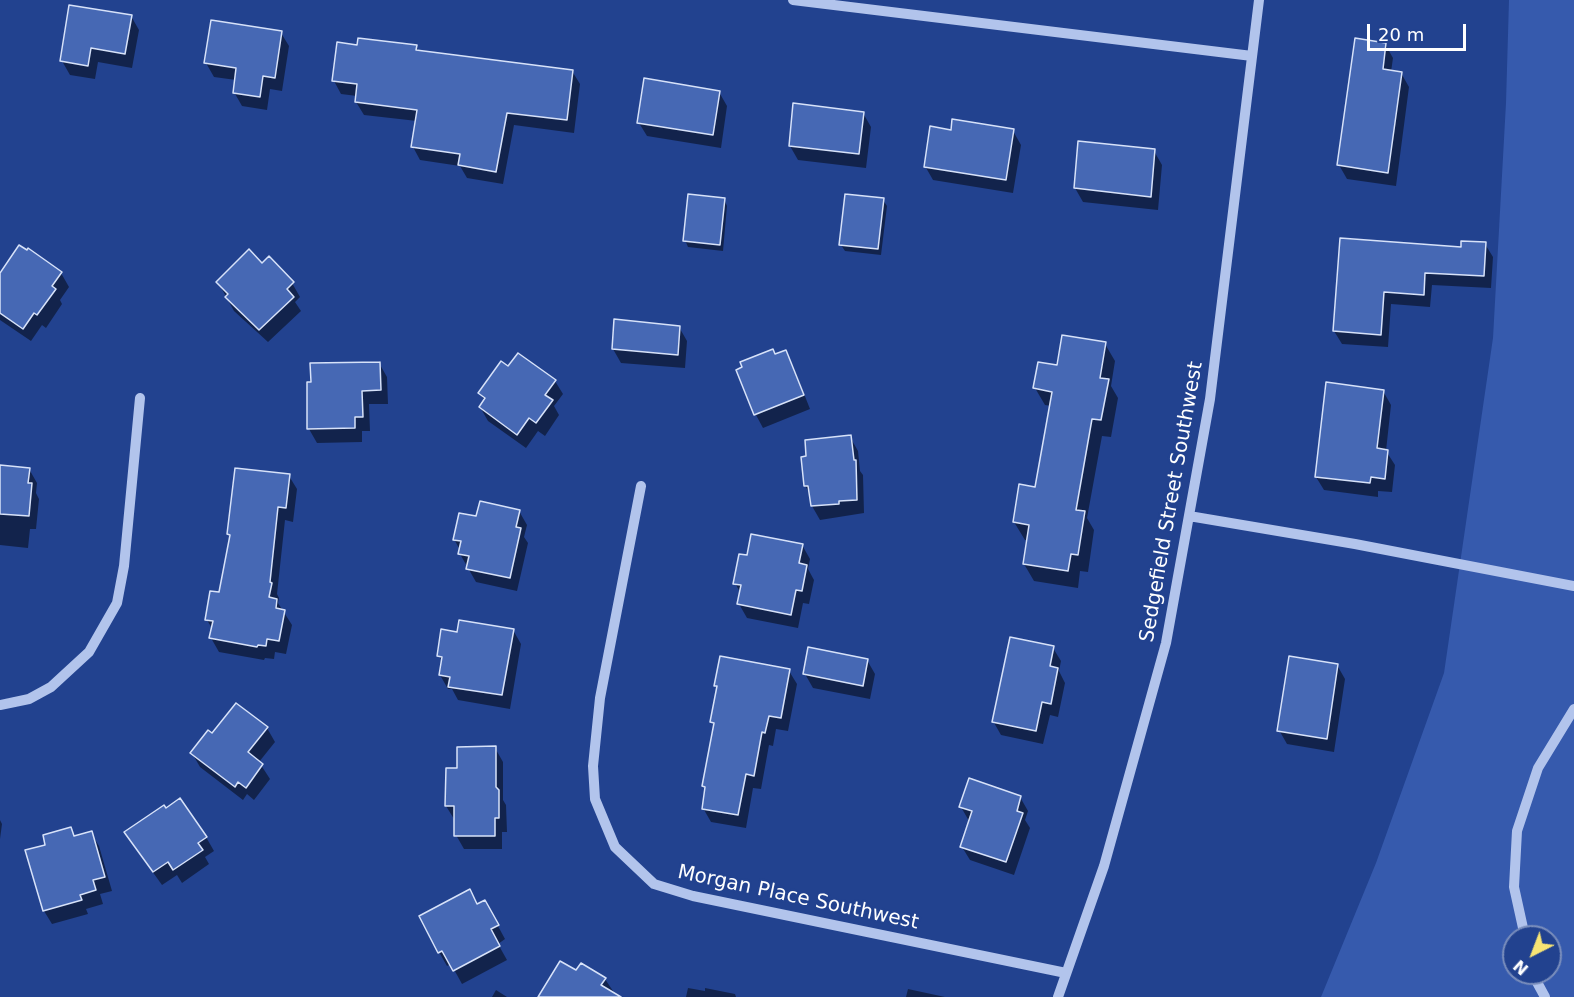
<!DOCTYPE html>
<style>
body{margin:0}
#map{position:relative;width:1574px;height:997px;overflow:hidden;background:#22428f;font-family:"DejaVu Sans",sans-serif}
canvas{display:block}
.north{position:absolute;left:1502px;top:925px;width:60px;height:60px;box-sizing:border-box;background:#22428f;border:2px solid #7a8ebc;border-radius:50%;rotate:222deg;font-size:16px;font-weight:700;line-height:24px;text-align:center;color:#fff}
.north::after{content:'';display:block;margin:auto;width:21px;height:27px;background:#f8e574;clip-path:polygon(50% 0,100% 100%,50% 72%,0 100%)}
.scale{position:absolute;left:1367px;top:24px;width:99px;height:27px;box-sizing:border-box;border:3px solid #fff;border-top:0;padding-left:8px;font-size:18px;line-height:21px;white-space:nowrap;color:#fff;-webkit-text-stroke:4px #22428f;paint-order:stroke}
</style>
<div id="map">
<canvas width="1574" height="997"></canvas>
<div class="north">N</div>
<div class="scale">20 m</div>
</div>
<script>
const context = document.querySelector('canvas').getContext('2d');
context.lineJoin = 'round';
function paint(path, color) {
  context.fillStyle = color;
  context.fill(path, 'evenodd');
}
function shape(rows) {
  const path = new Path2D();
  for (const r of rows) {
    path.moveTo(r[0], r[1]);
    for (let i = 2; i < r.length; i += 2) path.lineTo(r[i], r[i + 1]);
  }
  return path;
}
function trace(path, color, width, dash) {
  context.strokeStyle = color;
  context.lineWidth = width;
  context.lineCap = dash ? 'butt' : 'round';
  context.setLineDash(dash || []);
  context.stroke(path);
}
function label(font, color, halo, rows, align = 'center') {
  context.font = font + ' "DejaVu Sans",sans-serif';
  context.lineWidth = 4.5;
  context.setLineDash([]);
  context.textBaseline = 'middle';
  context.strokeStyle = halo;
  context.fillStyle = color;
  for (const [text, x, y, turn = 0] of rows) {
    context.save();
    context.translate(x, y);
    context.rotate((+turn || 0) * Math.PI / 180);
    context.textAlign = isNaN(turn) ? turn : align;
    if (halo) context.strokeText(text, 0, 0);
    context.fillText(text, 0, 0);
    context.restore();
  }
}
paint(shape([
 [1509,0,1574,0,1574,997,1321,997,1376,863,1444,673,1493,338,1506,103],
 [1514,937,1550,937,1550,973,1514,973]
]), '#365aad');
paint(shape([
 [131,16,139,30,132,68,98,62,95,79,70,75,62,61],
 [281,33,289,46,282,91,270,89,267,110,242,106,234,92,236,80,214,77,206,63],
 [1385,44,1393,58,1391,72,1401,73,1409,87,1396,186,1347,179,1339,165],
 [416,46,419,52,572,71,580,84,574,133,514,125,503,184,467,178,460,166,420,160,413,147,417,121,364,115,356,102,357,96,341,94,334,81,358,47],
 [719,92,727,106,721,148,647,136,639,123],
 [863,113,871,127,866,168,798,160,790,146],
 [952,131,1013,131,1021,145,1013,193,933,180,925,166],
 [1154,151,1162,165,1158,210,1083,202,1075,188],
 [724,199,727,206,723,251,688,247,685,240],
 [883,200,887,206,881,255,845,251,841,245],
 [1341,239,1462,249,1485,244,1493,257,1491,288,1432,285,1430,307,1391,304,1388,347,1342,344,1334,331],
 [262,265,292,283,300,297,295,302,301,311,268,342,234,311,218,282],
 [61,273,69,287,60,300,62,304,46,328,42,325,31,341,0,320,0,292],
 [679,327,687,341,685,368,621,363,613,349],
 [1105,344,1115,361,1111,386,1118,398,1111,437,1102,436,1087,518,1094,530,1088,572,1080,571,1078,588,1034,581,1024,564,1028,540,1025,540,1014,522,1036,489,1051,406,1045,405,1035,388,1058,367],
 [785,352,793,366,810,409,763,428,756,415,738,370],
 [379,363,387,377,388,404,369,404,370,431,362,431,362,442,317,443,309,429,308,383],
 [509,368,555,381,563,394,554,406,559,415,545,436,538,431,526,448,488,421,480,407,485,401,480,393],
 [1383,391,1391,405,1386,451,1395,465,1392,492,1378,491,1378,497,1324,490,1316,477],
 [850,437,858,451,860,471,863,475,864,513,820,520,812,506,811,495,805,486],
 [0,466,29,469,37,483,36,493,39,499,36,529,30,529,28,548,0,545],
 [289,476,297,489,293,522,285,520,277,594,279,598,278,603,292,625,286,654,275,652,274,659,265,658,264,660,219,652,211,638,213,630,207,620,220,594,231,538,229,534],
 [519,511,527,525,524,537,528,543,517,591,476,582,460,554,460,550,454,539,477,518],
 [802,545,810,559,808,569,814,580,809,604,803,603,798,628,747,618,739,604,741,594,735,583,749,557],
 [513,630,521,644,510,709,458,700,452,689,448,689,440,675,443,663,439,656,458,633],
 [1053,648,1061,661,1059,671,1065,683,1058,717,1050,715,1043,744,1001,735,993,721],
 [867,660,875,674,870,699,813,688,805,674],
 [1337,665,1345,679,1334,752,1287,744,1279,730],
 [789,671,797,684,788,731,776,729,773,746,769,745,761,789,753,788,746,828,711,822,703,808,706,790,704,786,715,727,712,722,718,689,716,685],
 [267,728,275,742,259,762,270,779,254,800,247,794,243,800,200,767,192,753,212,735],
 [495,748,503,762,503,800,506,805,507,832,502,832,502,849,464,849,456,835,454,819,446,806],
 [1020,797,1028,811,1025,820,1030,828,1014,875,970,860,962,847,969,821,961,807],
 [0,820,2,824,0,839],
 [70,829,75,837,91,833,99,846,112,891,100,894,103,904,86,909,88,914,52,924,44,911,27,851,47,846],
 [206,837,214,851,205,857,209,864,182,883,177,875,162,885,134,846],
 [477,905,492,915,505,939,498,944,507,960,462,984,451,964,447,966,439,952],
 [577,973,605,979,617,997,540,997],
 [688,988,705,991,705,988,735,994,736,997,686,997],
 [908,989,945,997,906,997],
 [496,990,507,997,492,997]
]), '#0007');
const building = shape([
 [69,5,132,15,125,54,91,48,88,66,60,61,69,5],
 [211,20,282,31,275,78,263,76,260,97,233,93,236,68,204,63,211,20],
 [358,38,417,45,416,50,573,70,567,120,507,113,496,172,458,165,460,154,411,147,417,110,355,102,357,84,332,81,337,42,357,45,358,38],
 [1355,38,1386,43,1383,69,1402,72,1388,173,1337,165,1355,38],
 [644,78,720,91,713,135,637,123,644,78],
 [793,103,864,112,859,154,789,146,793,103],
 [952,119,1014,129,1006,180,924,167,930,126,951,130,952,119],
 [1078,141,1155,149,1151,197,1074,188,1078,141],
 [688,194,725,198,720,245,683,241,688,194],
 [845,194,884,198,878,249,839,245,845,194],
 [1340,238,1461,247,1461,241,1486,242,1484,276,1425,273,1424,295,1384,292,1381,335,1333,331,1340,238],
 [19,245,27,250,28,248,62,272,52,286,56,289,37,315,34,313,23,329,0,313,0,273,19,245],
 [249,249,262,263,269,256,294,282,287,289,294,297,259,330,225,297,228,294,216,282,249,249],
 [614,319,680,326,678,355,612,349,614,319],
 [1062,335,1106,342,1100,378,1109,379,1101,420,1092,419,1076,510,1085,511,1078,555,1071,554,1068,571,1023,564,1029,525,1013,522,1019,484,1035,487,1052,392,1033,388,1038,362,1057,365,1062,335],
 [773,349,775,354,786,350,804,395,754,415,736,370,742,367,740,362,773,349],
 [518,353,556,380,545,395,553,400,536,423,529,418,517,435,479,407,485,398,478,393,501,361,508,366,518,353],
 [380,362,381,390,362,391,363,417,355,417,355,428,307,429,307,382,311,382,310,363,380,362],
 [1326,382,1384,390,1377,448,1388,450,1385,479,1371,477,1370,483,1315,477,1326,382],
 [851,435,854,460,856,460,857,500,839,501,839,504,811,506,808,486,804,486,801,457,806,456,805,440,851,435],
 [0,465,30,468,28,483,32,483,29,516,0,514,0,465],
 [235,468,290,474,286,508,278,507,270,582,272,583,269,597,277,599,276,608,285,610,279,641,267,639,266,646,258,645,257,647,209,638,213,621,205,620,210,591,219,592,230,535,227,534,235,468],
 [480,501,520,510,516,527,521,528,510,578,466,569,469,556,458,554,461,541,453,540,459,513,476,516,480,501],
 [751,534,803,544,799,563,807,565,802,591,796,590,791,615,737,604,741,585,733,584,739,554,747,555,751,534],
 [459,620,514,629,502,695,448,687,450,677,439,675,442,657,437,656,441,629,457,632,459,620],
 [1010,637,1054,646,1050,666,1058,668,1051,704,1042,702,1036,731,992,722,1010,637],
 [808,647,868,659,863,686,803,674,808,647],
 [720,656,790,669,781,718,769,716,765,733,762,732,754,776,746,774,738,815,702,809,705,787,702,786,714,723,710,722,717,686,714,686,720,656],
 [1289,656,1338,664,1327,739,1277,731,1289,656],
 [236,703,268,727,248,752,263,764,246,788,238,782,235,787,190,753,208,730,212,733,236,703],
 [496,746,496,787,499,790,499,818,495,818,495,836,454,836,454,806,445,806,446,768,457,768,457,747,496,746],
 [969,778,1021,796,1017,811,1023,813,1006,862,960,847,972,811,959,807,969,778],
 [180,798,207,837,198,843,203,850,173,870,168,862,153,872,124,832,164,805,166,808,180,798],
 [71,827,74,836,92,831,105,877,93,880,96,890,80,895,82,900,43,911,25,850,45,845,43,835,71,827],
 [470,889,477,904,485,900,499,925,491,929,500,946,453,971,442,951,438,953,419,916,470,889],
 [560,961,576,970,581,963,606,978,601,985,621,997,538,997,560,961]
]);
paint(building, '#4668b4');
trace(building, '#d7e2f9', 1.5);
trace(shape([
 [793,0,1252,56],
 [641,486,600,698,593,766,595,799,615,847,654,884,693,896,1066,973],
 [1189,516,1355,544,1574,586],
 [0,705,29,699,51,687,89,652,117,603,124,566,140,398],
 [1525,937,1514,887,1517,831,1538,768,1574,709],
 [1532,973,1545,997],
 [1058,997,1104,866,1166,643,1210,399,1259,0]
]), '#b2c4ec', 10);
label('20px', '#fff', '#22428f', [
 ["Sedgefield Street Southwest",1172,502,-80],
 ["Morgan Place Southwest",798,898,12]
]);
</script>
